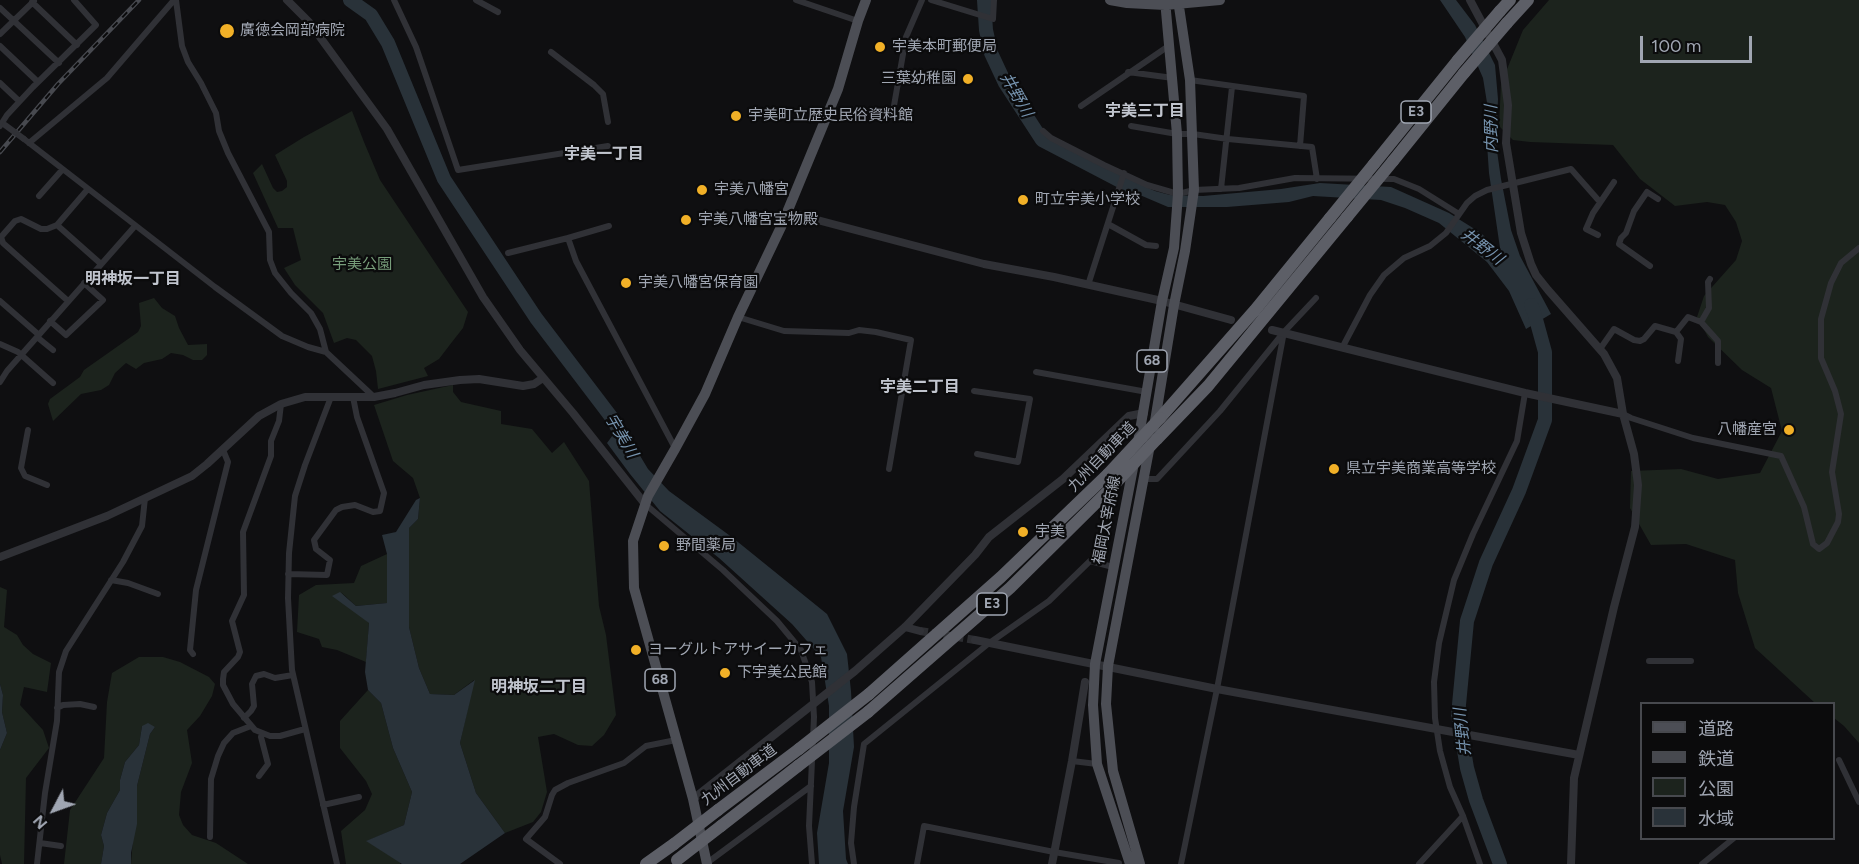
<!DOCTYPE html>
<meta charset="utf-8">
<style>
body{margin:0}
#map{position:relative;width:1859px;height:864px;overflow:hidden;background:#0f0f11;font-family:Figtree,"Noto Sans JP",sans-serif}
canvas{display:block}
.legend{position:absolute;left:1640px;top:702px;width:195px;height:138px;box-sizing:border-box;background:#0b0b0c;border:2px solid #47494e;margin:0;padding:8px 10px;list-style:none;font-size:18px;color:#a0a6b2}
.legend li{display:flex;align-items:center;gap:12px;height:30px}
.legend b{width:30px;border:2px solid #47494e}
.north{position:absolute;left:24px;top:780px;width:60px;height:60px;-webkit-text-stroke:4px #0b0b0c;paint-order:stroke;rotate:229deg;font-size:16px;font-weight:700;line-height:24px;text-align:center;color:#a0a6b2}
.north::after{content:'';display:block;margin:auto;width:21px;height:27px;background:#a0a6b2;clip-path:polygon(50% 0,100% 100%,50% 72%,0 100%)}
.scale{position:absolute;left:1640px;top:36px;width:112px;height:27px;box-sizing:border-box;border:3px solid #a0a6b2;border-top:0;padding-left:8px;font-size:18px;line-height:21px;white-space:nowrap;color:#a0a6b2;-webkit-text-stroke:4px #0b0b0c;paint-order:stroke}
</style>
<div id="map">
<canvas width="1859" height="864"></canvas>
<ul class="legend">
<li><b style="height:8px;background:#4c4e55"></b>道路</li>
<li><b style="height:8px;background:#47494f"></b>鉄道</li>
<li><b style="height:16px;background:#1c231d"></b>公園</li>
<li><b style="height:16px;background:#293239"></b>水域</li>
</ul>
<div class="north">N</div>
<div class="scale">100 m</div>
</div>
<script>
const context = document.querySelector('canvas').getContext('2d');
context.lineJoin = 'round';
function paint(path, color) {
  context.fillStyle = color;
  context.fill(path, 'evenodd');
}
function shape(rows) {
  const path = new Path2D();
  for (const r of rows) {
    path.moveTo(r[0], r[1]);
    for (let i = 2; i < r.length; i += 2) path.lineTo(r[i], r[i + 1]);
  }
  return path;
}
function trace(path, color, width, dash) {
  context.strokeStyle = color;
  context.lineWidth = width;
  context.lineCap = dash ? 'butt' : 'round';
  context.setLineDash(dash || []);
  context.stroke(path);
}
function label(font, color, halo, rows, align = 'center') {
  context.font = font + ' Figtree,"Noto Sans JP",sans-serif';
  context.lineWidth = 4.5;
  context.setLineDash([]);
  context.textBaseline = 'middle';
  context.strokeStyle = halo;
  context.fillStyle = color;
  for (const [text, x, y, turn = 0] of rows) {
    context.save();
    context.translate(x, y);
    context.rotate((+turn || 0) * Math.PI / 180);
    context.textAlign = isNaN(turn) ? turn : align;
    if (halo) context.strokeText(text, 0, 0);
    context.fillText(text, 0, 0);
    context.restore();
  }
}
paint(shape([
 [1549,0,1859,0,1859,743,1844,726,1834,718,1834,704,1815,703,1755,648,1738,593,1735,560,1686,544,1651,545,1630,508,1631,471,1681,469,1718,479,1760,473,1782,431,1771,388,1742,370,1708,337,1697,317,1704,296,1736,260,1742,241,1736,222,1725,205,1707,202,1675,206,1640,179,1613,145,1530,142,1513,140,1499,126,1501,84,1523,30],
 [352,111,364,142,380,180,468,312,463,328,452,342,439,359,424,368,428,376,378,389,376,371,372,356,356,340,347,338,334,343,323,313,295,285,284,268,301,260,293,228,278,228,253,173,262,164,273,188,277,192,282,191,287,187,287,181,275,155,304,137],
 [154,298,162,308,175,316,179,328,188,345,207,344,207,355,202,360,193,360,183,355,171,353,162,359,144,363,136,369,126,363,115,373,109,385,101,390,81,394,53,421,48,404,50,399,80,377,84,370,138,332,141,326,139,303],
 [453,385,453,392,461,402,501,411,501,424,532,429,552,453,564,442,589,481,599,606,606,635,616,715,604,735,592,746,578,745,554,734,538,737,547,792,541,812,533,822,505,833,476,793,460,743,474,680,454,695,430,694,419,668,409,627,409,528,418,519,420,498,413,478,393,461,374,405,407,395],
 [387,554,387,603,356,606,341,592,369,623,366,662,337,650,322,647,319,639,297,632,299,595,316,585,354,583,361,566],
 [0,587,7,590,4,627,17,635,23,645,33,654,51,663,47,692,24,687,20,705,43,730,49,748,26,778,24,864,2,864,0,855,0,750,7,733,2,712,3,695,0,684],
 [139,657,163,657,180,662,209,677,215,684,212,696,200,716,187,730,192,763,181,792,179,815,183,825,192,835,216,843,248,864,131,864,137,786,150,734,155,727,142,726,139,745,125,762,120,780,120,790,107,813,101,835,104,846,101,864,64,864,70,810,104,758,107,702,112,673],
 [368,690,381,703,393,748,412,792,404,825,367,841,400,862,400,864,346,864,341,831,365,810,372,794,366,781,340,748,340,721]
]), '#1c231d');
paint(shape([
 [1440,0,1456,0,1475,25,1495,65,1498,99,1496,144,1501,179,1511,230,1520,256,1551,314,1526,329,1509,291,1487,262,1439,223,1405,208,1381,200,1313,196,1289,202,1227,207,1168,207,1114,184,1114,172,1155,191,1170,195,1203,196,1281,189,1320,183,1391,187,1449,213,1481,233,1498,250,1500,248,1489,173,1487,144,1488,109,1483,78,1465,37],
 [621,424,648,469,669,491,733,538,827,614,847,654,851,691,854,747,843,811,846,859,848,864,819,864,817,833,829,763,829,706,821,657,792,624,719,558,660,511,630,474,607,443],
 [420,498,418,519,409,528,409,627,419,668,430,694,454,695,475,680,460,743,476,793,505,833,460,864,402,864,366,841,404,825,412,792,393,748,381,703,368,690,365,672,369,623,332,596,340,592,356,606,387,603,387,554,382,535,396,532,416,500],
 [0,684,3,695,2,712,7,733,0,750],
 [148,723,155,727,150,734,137,786,137,824,131,853,131,864,101,864,104,846,101,835,107,813,120,790,120,780,125,762,139,745,142,726]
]), '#293239');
trace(shape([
 [350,0,371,15,388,43,444,179,536,318,612,418,626,443],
 [984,0,986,30,991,53,1005,83,1042,140,1130,186],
 [1500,864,1476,800,1467,768,1458,715,1467,621,1486,563,1519,491,1545,420,1545,352,1534,312,1531,305]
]), '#293239', 14);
trace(shape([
 [920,631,975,640]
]), '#2c2d31', 8, [8, 4]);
trace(shape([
 [176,0,182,46,188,62,201,83,216,113,219,131,228,153,269,232,270,260,275,273,291,293,311,313,320,329,326,352],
 [394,0,416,47,458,170,608,146],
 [476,0,498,12],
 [796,0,858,21],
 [931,0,993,19,994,0],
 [32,2,77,45],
 [0,8,59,63],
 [0,34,34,1],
 [0,46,38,82],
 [551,52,594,85,603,94,608,122],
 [1128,72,1173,78],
 [1190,80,1304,96,1300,146],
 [0,83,19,101],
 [1081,106,1170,45],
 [892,117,906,37,922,0],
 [0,126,7,115,33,87,96,25,74,0],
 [1131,126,1177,134,1193,134,1228,139,1312,147,1317,179],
 [1043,131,1051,138,1104,165,1147,185,1178,194,1194,190,1239,188,1295,178,1394,179,1419,189,1459,214],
 [24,139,215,287,282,336,308,347,326,352,374,397],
 [29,143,107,78,174,0],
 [1221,189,1232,87],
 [39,196,62,170],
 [1108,224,1146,245,1156,246],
 [57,225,101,264],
 [609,226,568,238,576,261,675,448],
 [1598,235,1586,229,1593,213,1614,182],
 [508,253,568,238],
 [1650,266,1619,244,1621,238,1626,233,1634,211,1647,192,1658,199],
 [1088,285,1124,173],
 [0,301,39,335],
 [68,301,3,243,1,237,15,221,21,219,41,229,47,229,57,225,87,190],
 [738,317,784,331,849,333,859,330,876,332,911,340,889,469],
 [50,321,66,335,103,300,84,283],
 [1701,322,1718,341,1718,363],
 [1676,332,1681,339,1678,361],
 [37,337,53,350],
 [0,344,18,352,53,383],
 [1342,348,1370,295,1384,275,1404,258,1430,246,1446,233,1467,203,1475,196,1487,190,1571,169,1600,202],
 [1600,349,1614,329,1634,340,1640,341,1644,339,1655,326,1676,332,1688,317,1701,322,1709,308,1708,282,1710,279],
 [1036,372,1147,392],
 [0,382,7,371,135,226],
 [974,391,1030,399,1018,462,977,454],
 [331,397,305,465,295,496,289,553,288,598,292,670,337,864],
 [281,404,279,421,271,441,271,456,243,532,244,595,232,621,240,652,238,657,224,672,223,679,223,685,233,704,255,730,270,736,280,736,305,729],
 [1623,414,1631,418,1693,438,1781,456,1804,507,1813,544,1819,549,1827,543,1838,522,1839,514,1832,472,1841,414,1835,391,1821,358,1821,319,1831,283,1841,263,1859,248],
 [28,430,21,468,25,476,47,485],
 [1143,479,1157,479,1220,411,1284,332,1316,298],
 [645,504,723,570,777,621,801,650,812,682,814,717,809,826,812,864],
 [288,574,327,575,330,560,316,549,314,540,336,510,342,507,355,505,373,512,380,511,384,493,357,417,353,397],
 [111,580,128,583,158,594],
 [193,654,190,650,196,590,228,462,223,450],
 [1649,661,1691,661],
 [57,708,63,705,80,704,94,707],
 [244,718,251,711,254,706,252,684,256,676,264,674,275,678,293,675],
 [1839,760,1859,802],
 [1072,761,1097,764],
 [259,776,268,764,261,737,262,733],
 [323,805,359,797],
 [210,837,211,779,218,756,224,743,233,733,251,726],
 [40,843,61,846],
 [707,863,811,786],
 [37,864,45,793,57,721,59,672,66,651,123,562,142,526,145,498],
 [560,864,526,839,545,817,552,795,555,790,568,783,624,763,646,746,676,740],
 [854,864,851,843,854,807,864,744,988,644,1049,601,1090,561,1113,567],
 [917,864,924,826,1054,852,1119,863],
 [1181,864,1217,689,1284,332],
 [1419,864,1463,816],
 [1480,864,1463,816,1450,787,1440,751,1435,718,1434,682,1439,643,1454,580,1473,534,1517,441,1525,393],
 [1702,864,1734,838]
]), '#303136', 6);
trace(shape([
 [287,0,309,22,387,129,483,297,520,350,573,413,645,504],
 [1470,0,1502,60,1508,105,1506,143,1521,233,1531,264,1536,275,1548,290,1604,354,1617,378,1623,414,1634,454,1638,485,1635,527,1614,607,1574,778,1571,864],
 [787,212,984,264,1054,277,1162,301,1231,320],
 [1272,330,1525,393,1623,414],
 [0,557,107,516,192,476,207,464,259,416,281,404,305,397,374,397,395,393,424,385,460,380,479,379,523,386,534,384,543,378],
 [905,627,920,631],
 [975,640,1217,689,1579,755],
 [693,799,855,671,905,627,975,555,989,537,1063,479,1129,416,1144,413],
 [1052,864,1072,761,1085,682]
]), '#303136', 8);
trace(shape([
 [1110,0,1127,3,1165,5,1220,0],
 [1154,427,1174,305,1185,251,1194,190,1190,80,1178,0],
 [1138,442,1162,301,1174,248,1178,194,1177,134,1165,0],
 [707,864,693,799,634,588,633,541,648,496,675,449,705,394,738,317,781,227,838,89,858,21,866,0],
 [1130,864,1097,764,1093,705,1095,664,1134,463],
 [1140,864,1113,771,1106,704,1108,666,1150,445]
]), '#4c4e55', 10);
trace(shape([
 [1500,11,1510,0],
 [1507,23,1528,0],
 [1393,161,1464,73],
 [1374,164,1458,60],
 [1160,418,1255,310,1330,218],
 [1157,439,1208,386,1347,217],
 [869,694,1001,577,1108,474],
 [868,712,1010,588,1110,489],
 [718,810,799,749],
 [721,826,798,766],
 [646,864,674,844]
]), '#5d5f67', 12);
const rail = shape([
 [0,152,58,84,139,0]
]);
trace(rail, '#47494f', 4.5);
trace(rail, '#0b0b0c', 2, [7]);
trace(shape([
 [5,125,24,139]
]), '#303136', 6);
trace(shape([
 [1458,60,1500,11],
 [1464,73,1507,23],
 [1347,217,1393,161],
 [1330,218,1374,164],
 [1108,474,1160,418],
 [1110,489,1157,439],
 [799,749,869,694],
 [798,766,868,712],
 [674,844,718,810],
 [677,860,721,826]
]), '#5d5f67', 12);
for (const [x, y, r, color] of [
 [227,31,8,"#f1b027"],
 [880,47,6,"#f1b027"],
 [968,79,6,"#f1b027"],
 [736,116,6,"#f1b027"],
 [702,190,6,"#f1b027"],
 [1023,200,6,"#f1b027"],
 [686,220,6,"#f1b027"],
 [626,283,6,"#f1b027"],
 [1789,430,6,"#f1b027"],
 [1334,469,6,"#f1b027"],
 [1023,532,6,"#f1b027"],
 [664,546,6,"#f1b027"],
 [636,650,6,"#f1b027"],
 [725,673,6,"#f1b027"]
]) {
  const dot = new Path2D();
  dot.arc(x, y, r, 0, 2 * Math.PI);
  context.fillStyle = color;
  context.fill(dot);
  trace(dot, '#0b0b0c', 2);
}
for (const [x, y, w] of [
 [1416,112,30],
 [1152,361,30],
 [992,604,30],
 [660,680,30]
]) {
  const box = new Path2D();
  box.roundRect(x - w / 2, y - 11, w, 22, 4.5);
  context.fillStyle = '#0b0b0c';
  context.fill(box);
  trace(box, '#a0a6b2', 1.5);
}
label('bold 14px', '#a0a6b2', null, [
 ["E3",1416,112],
 ["68",1152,361],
 ["E3",992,604],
 ["68",660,680]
]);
label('15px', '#a0a6b2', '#0b0b0c', [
 ["廣徳会岡部病院",240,31],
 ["宇美本町郵便局",892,47],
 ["三葉幼稚園",956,79,"right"],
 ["宇美町立歴史民俗資料館",748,116],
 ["宇美八幡宮",714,190],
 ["町立宇美小学校",1035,200],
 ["宇美八幡宮宝物殿",698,220],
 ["宇美八幡宮保育園",638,283],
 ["八幡産宮",1777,430,"right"],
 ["県立宇美商業高等学校",1346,469],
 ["宇美",1035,532],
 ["野間薬局",676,546],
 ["ヨーグルトアサイーカフェ",648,650],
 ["下宇美公民館",737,673]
], 'left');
label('15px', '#779d7a', '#0b0b0c', [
 ["宇美公園",362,265]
]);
label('15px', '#a0a6b2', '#0b0b0c', [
 ["九州自動車道",1102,457,-46],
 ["福岡太宰府線",1107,520,-79],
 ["九州自動車道",739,775,-37]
]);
label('italic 16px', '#7693ae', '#0b0b0c', [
 ["井野川",1016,95,60],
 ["内野川",1492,129,-91],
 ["井野川",1482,247,37],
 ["宇美川",621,436,59],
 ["井野川",1463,732,-96]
]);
label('bold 16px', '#c1c5ce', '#0b0b0c', [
 ["宇美三丁目",1145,111],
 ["宇美一丁目",604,154],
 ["明神坂一丁目",133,279],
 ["宇美二丁目",920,387],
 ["明神坂二丁目",539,687]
]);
</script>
